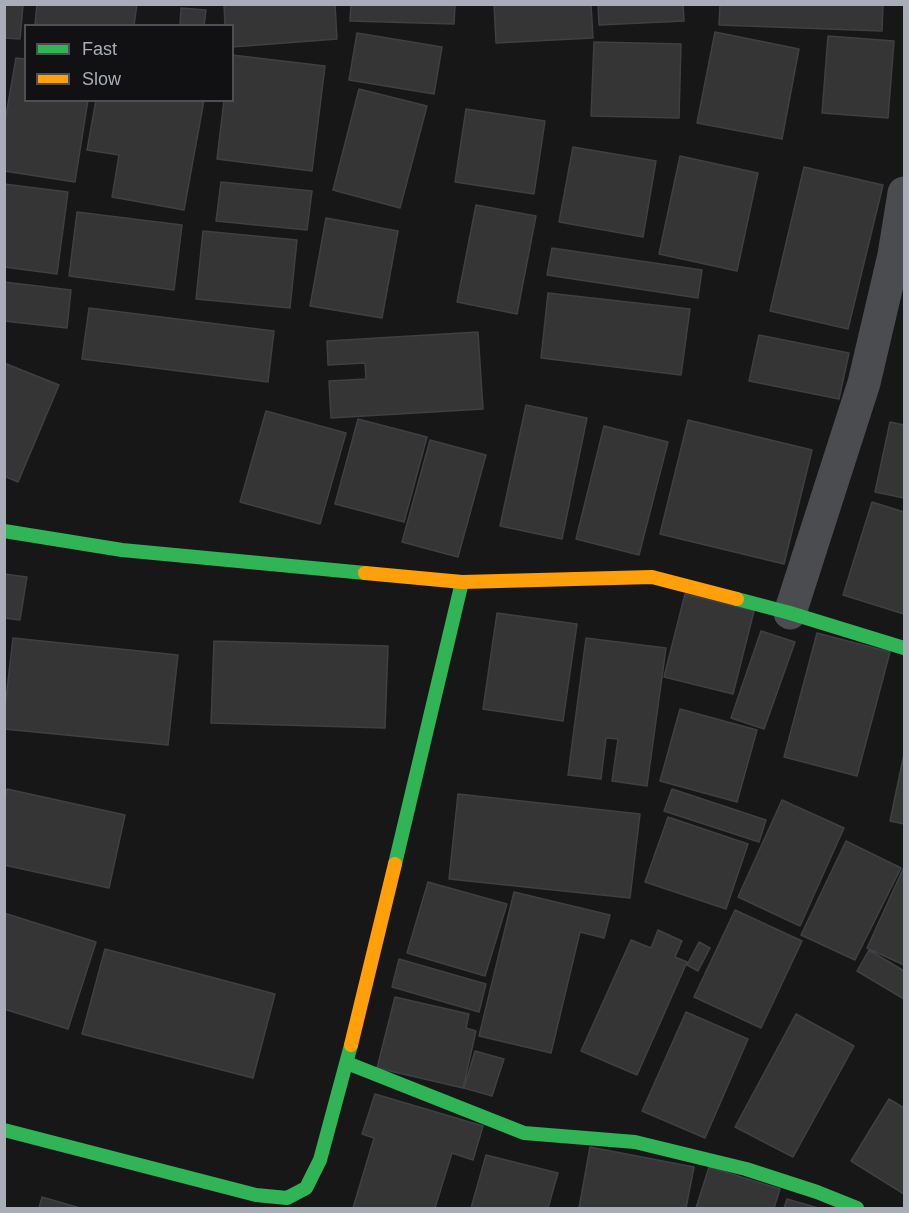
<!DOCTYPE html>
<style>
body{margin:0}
#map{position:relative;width:909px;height:1213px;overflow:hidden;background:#171717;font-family:Helvetica,sans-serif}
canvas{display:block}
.frame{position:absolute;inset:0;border:6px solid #a8adb8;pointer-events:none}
.legend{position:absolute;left:24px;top:24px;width:210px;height:78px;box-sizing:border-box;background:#111113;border:2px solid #4d4f55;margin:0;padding:8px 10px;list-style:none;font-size:18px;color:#a8adb8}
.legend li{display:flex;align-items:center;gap:12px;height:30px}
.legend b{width:30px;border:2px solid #4d4f55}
</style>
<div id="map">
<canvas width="909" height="1213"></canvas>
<div class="frame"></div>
<ul class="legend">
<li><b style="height:8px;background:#30b455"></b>Fast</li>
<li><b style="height:8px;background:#ff9f0a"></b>Slow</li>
</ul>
</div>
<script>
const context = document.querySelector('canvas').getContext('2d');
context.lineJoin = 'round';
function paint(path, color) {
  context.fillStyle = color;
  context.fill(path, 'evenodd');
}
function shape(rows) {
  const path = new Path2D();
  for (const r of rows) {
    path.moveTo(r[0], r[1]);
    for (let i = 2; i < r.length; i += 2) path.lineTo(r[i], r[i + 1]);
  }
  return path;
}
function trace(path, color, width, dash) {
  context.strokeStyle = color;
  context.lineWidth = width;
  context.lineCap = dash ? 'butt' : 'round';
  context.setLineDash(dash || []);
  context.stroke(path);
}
const building = shape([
 [4,4,23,5,20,39,4,38,4,4],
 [37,4,137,4,134,26,50,26,35,24,37,4],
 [224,4,335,4,337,39,232,47,232,26,225,26,224,4],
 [351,4,455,4,454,24,350,21,351,4],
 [494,4,591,4,593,38,496,43,494,4],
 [598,4,683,4,684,21,599,25,598,4],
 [720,4,883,4,882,31,719,25,720,4],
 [181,8,206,10,204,26,180,26,181,8],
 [715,32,799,49,782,139,697,123,715,32],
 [357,33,442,47,434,94,349,80,357,33],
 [828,36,894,41,888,118,822,113,828,36],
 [594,42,681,44,679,118,591,116,594,42],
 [232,55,325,66,312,171,217,159,224,100,232,100,232,55],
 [16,58,26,59,26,100,88,100,75,182,4,171,4,127,16,58],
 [359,89,427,106,400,208,333,190,359,89],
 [96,100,204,100,184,210,112,197,119,155,87,150,96,100],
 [466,109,545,121,534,194,455,182,466,109],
 [573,147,656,161,643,237,559,222,573,147],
 [680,156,758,173,737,271,659,254,680,156],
 [804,167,883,185,848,329,770,311,804,167],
 [221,182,312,191,307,230,216,221,221,182],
 [4,184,68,192,57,274,4,267,4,184],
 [476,205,536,216,517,314,457,302,476,205],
 [77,212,182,225,174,290,69,276,77,212],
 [326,218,398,231,382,318,310,306,326,218],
 [203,231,297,240,290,308,196,299,203,231],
 [552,248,702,270,698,298,547,275,552,248],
 [4,282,71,290,67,328,4,321,4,282],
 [548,293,690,309,681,375,541,358,548,293],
 [89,308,274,331,268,382,82,359,89,308],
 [478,332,483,409,331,418,329,381,366,379,365,363,328,365,327,341,478,332],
 [759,335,849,353,839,399,749,381,759,335],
 [4,363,59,385,18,482,4,476,4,363],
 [526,405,587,418,562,539,500,526,526,405],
 [266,411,346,433,320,524,240,502,266,411],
 [358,419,427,437,404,522,335,504,358,419],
 [688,420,812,450,784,564,660,534,688,420],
 [890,422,904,425,904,498,875,492,890,422],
 [604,426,668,442,639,555,576,539,604,426],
 [430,440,486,455,458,557,402,542,430,440],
 [872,502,904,512,904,614,843,595,872,502],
 [4,574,27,577,20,620,4,618,4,574],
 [685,594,754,611,733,694,664,677,685,594],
 [497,613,577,624,563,721,483,709,497,613],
 [761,631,795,642,764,729,731,718,761,631],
 [817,633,890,652,857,776,784,757,817,633],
 [13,638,178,655,168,745,4,729,4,716,13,638],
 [586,638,666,648,647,786,612,781,618,739,606,738,601,779,568,775,586,638],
 [214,641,388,646,385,728,211,723,214,641],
 [680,709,757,730,737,802,660,781,680,709],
 [904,754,904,824,890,821,904,754],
 [7,789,125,815,109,888,4,865,4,801,7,789],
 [672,789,766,820,759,842,664,811,672,789],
 [458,794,640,814,630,898,449,879,458,794],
 [782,800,844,828,800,926,738,897,782,800],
 [668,817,748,844,726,909,645,882,668,817],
 [846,841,901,868,855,960,801,935,846,841],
 [904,867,904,965,867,948,904,867],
 [428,882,507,904,485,976,407,953,428,882],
 [514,892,610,915,604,938,580,932,551,1053,479,1036,514,892],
 [735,910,802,941,761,1028,694,997,735,910],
 [4,913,96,942,68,1029,4,1009,4,913],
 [658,930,682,941,675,957,687,962,637,1075,581,1051,631,940,651,948,658,930],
 [699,942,710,948,698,971,687,965,699,942],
 [105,949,275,994,253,1078,82,1034,105,949],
 [869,950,904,971,904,999,857,971,869,950],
 [399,959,486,984,479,1012,392,987,399,959],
 [395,997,469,1014,466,1028,476,1031,463,1088,377,1068,395,997],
 [686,1012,748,1039,705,1138,642,1111,686,1012],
 [796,1014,854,1046,793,1157,735,1127,796,1014],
 [475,1051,504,1059,492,1096,464,1088,475,1051],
 [375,1094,483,1126,473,1160,452,1153,435,1208,353,1208,374,1138,362,1134,375,1094],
 [889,1099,904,1108,904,1194,851,1161,889,1099],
 [590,1147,694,1167,686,1208,579,1208,590,1147],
 [486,1155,558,1173,548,1208,471,1208,486,1155],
 [709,1167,780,1189,774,1208,696,1208,709,1167],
 [42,1197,80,1208,39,1208,42,1197],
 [787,1199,818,1208,784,1208,787,1199]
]);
paint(building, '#353536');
trace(building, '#3f4043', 1.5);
trace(shape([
 [790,613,864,383,894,255,904,193]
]), '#4b4c50', 33);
trace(shape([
 [4,531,122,550,365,573],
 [737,599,790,613,904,648],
 [395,864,462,582],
 [347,1063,524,1133,635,1142,746,1169,817,1192,857,1208],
 [4,1130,256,1195,287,1198,306,1188,320,1160,351,1045]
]), '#30b455', 14);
trace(shape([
 [365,573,462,582,652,577,737,599],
 [351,1045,395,864]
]), '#ff9f0a', 14);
</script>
